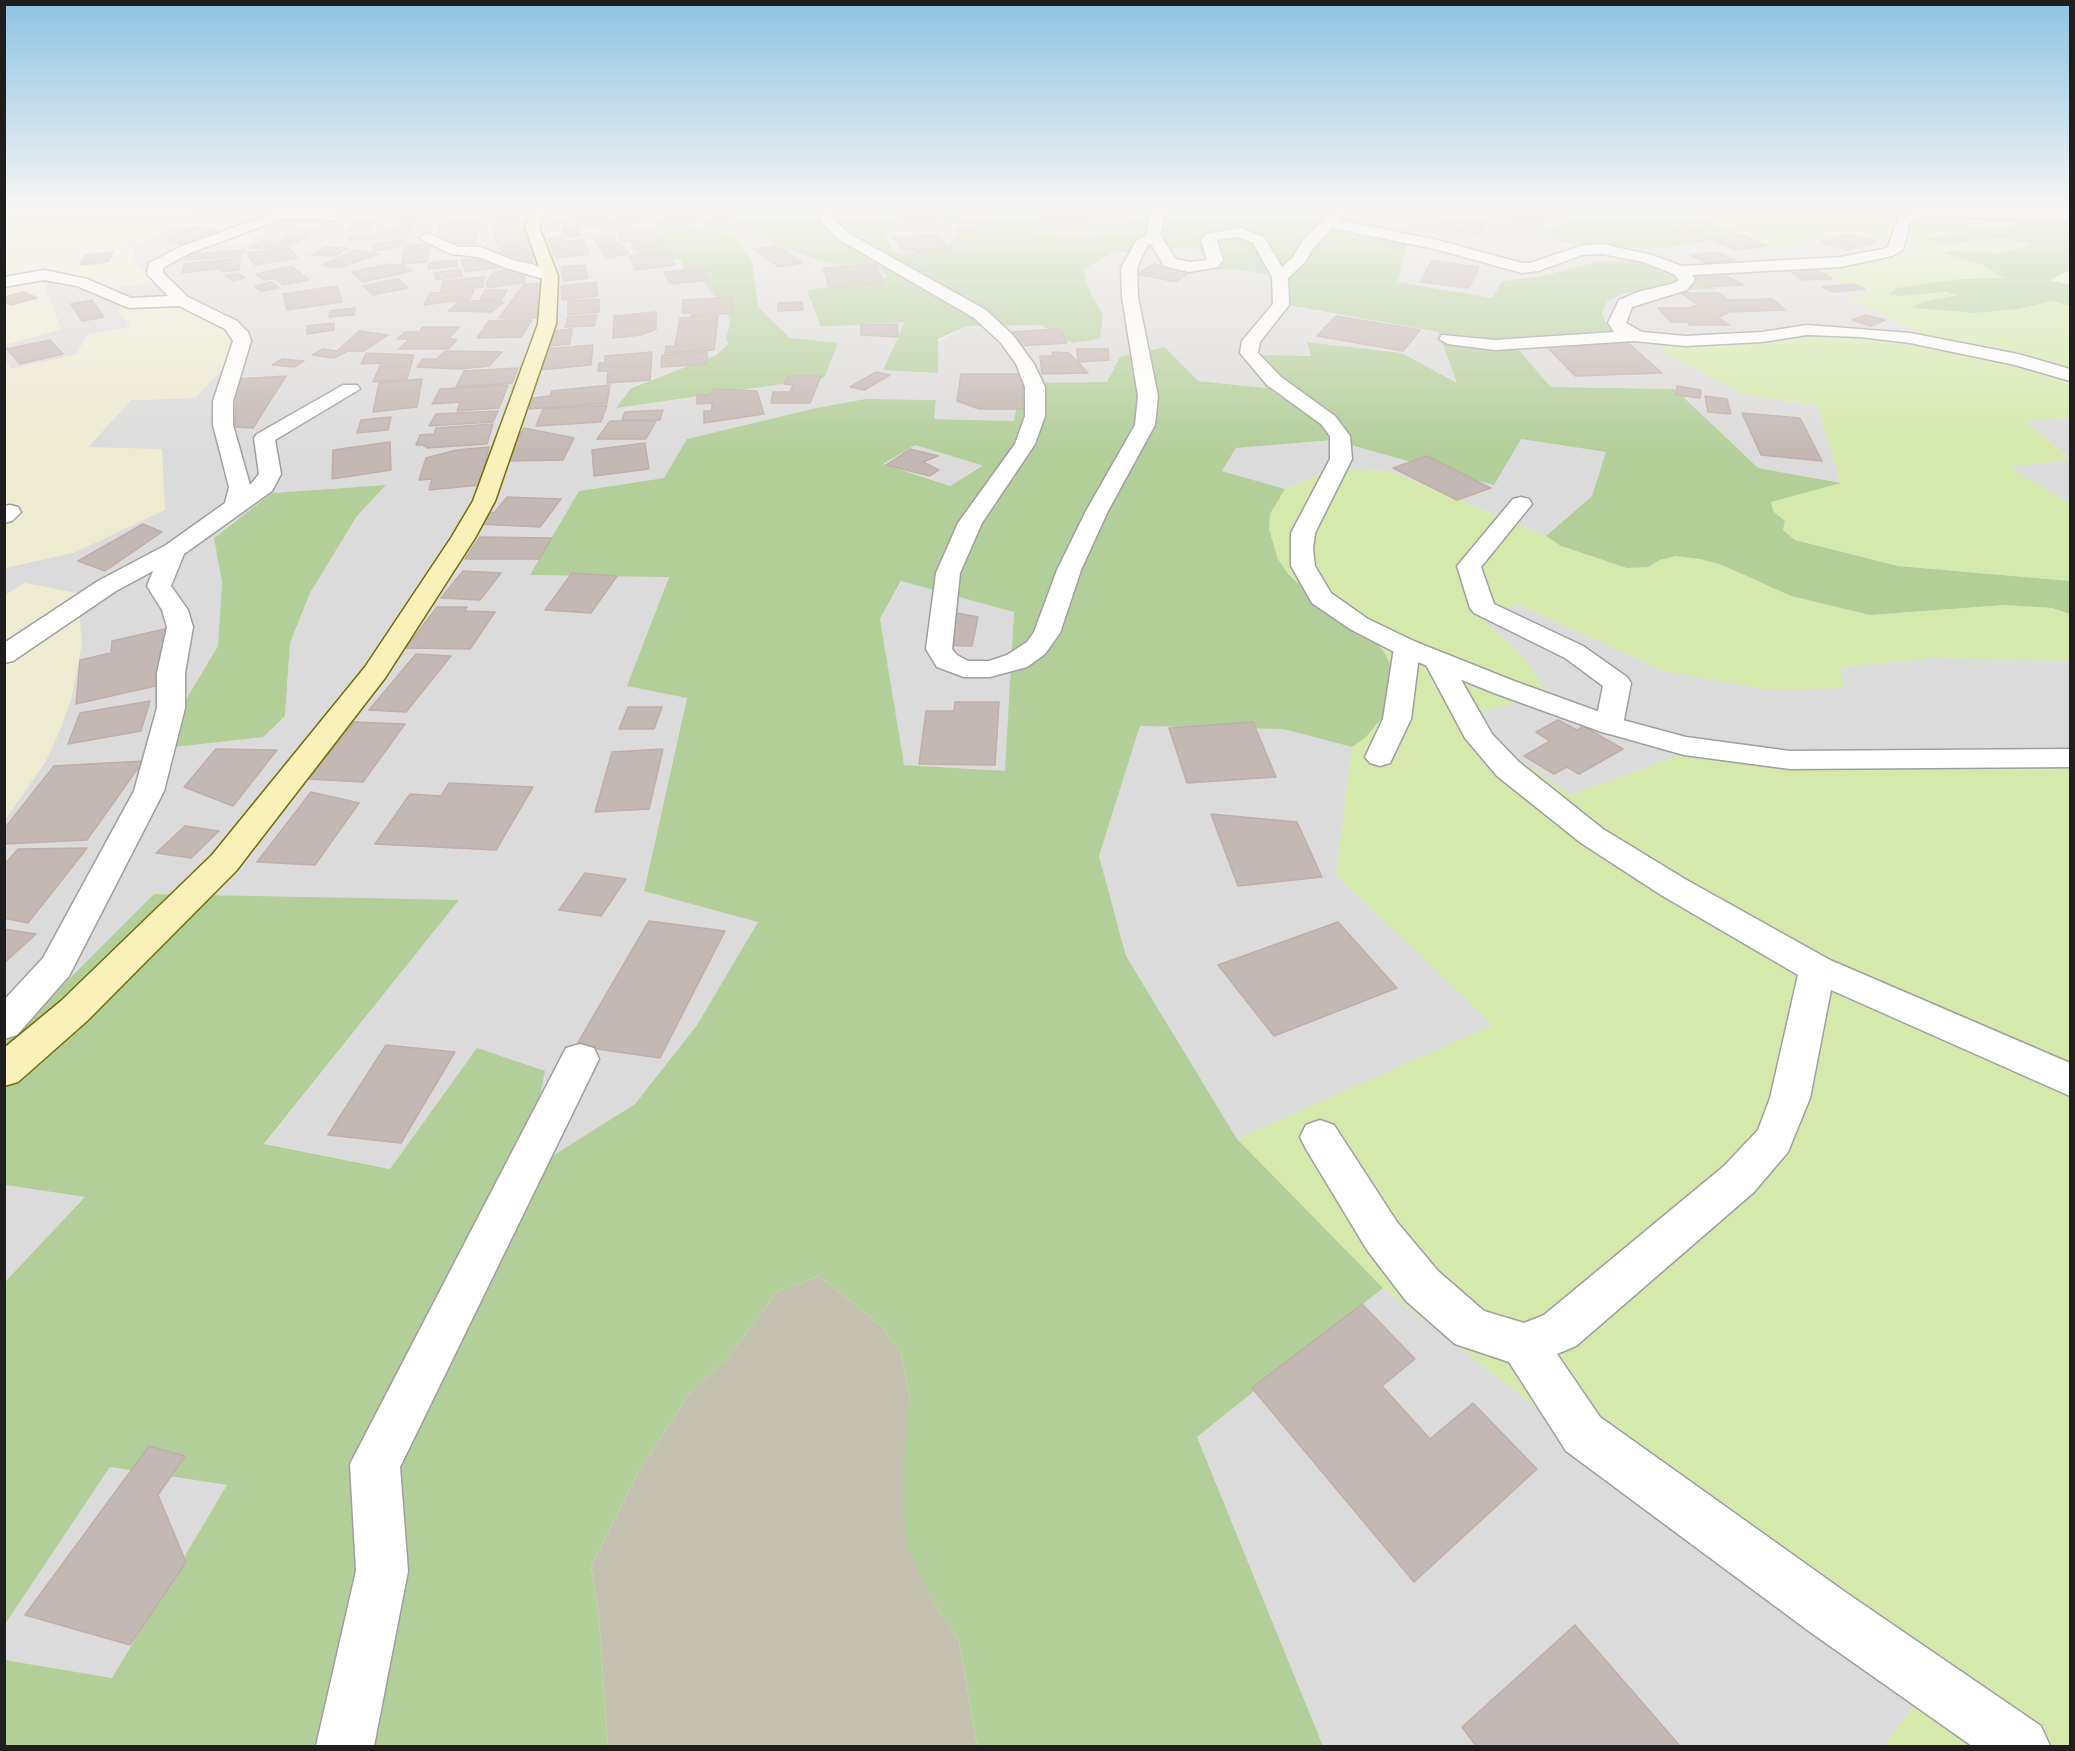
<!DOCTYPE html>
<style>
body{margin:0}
#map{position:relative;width:2075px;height:1751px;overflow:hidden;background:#efeae4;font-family:Montserrat,sans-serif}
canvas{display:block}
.frame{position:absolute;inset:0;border:6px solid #1e1e1e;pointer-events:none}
</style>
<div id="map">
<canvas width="2075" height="1751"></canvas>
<div class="frame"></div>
</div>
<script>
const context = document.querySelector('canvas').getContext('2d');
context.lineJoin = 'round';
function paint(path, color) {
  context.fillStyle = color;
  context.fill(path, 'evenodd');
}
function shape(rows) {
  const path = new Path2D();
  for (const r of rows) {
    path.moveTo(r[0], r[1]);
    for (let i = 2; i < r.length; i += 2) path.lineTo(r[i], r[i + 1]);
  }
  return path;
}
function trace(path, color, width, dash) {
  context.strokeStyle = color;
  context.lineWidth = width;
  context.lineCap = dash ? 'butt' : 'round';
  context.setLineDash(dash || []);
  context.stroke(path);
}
paint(shape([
 [201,207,955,207,941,222,964,225,942,252,895,253,884,235,854,222,785,215,837,265,877,263,888,278,808,290,822,327,906,321,884,370,967,326,1041,325,1072,343,1103,314,1091,294,1083,270,1111,253,1195,247,1217,270,1237,269,1270,275,1271,302,1438,332,1458,384,1402,353,1308,342,1311,356,1246,356,1267,388,1198,381,1165,347,1108,382,1021,383,1014,421,934,419,936,400,864,399,816,408,688,439,664,478,578,491,669,576,628,686,687,697,644,891,759,921,697,1025,635,1104,523,1175,478,1049,390,1169,264,1145,458,901,154,894,5,1043,5,820,46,761,25,583,5,595,5,568,76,552,87,448,131,400,195,398,230,316,194,302,118,309,131,327,88,335,76,355,10,369,5,358,5,345,61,329,42,279,154,282,132,259,134,245,169,228,232,234,225,246,289,212,188,215],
 [660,230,682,230,737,239,753,263,758,307,790,338,616,408,631,387,716,355,728,344,726,339,730,323,727,311,694,270,683,268,681,260,654,256],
 [386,485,357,516,310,593,290,643,285,716,156,748,218,646,222,582,214,538,272,493],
 [1011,207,1137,207,1123,211,1129,234,1064,236,1037,232,1047,217],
 [1323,207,1523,207,1574,220,1539,234,1603,247,1653,249,1748,236,1771,248,1861,234,1909,246,1816,269,1877,296,1845,296,1928,337,1740,393,1817,406,1841,483,1758,468,1675,389,1551,387,1518,349,1623,339,1608,326,1602,314,1607,302,1624,293,1714,289,1600,261,1542,276,1502,280,1492,298,1398,282,1407,239,1313,214],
 [1994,207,2070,207,2070,218,2018,217],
 [2070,418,2070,459,2024,421],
 [1521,439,1607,452,1592,496,1546,536,1389,471,1331,469,1285,489,1222,471,1236,448,1333,440,1407,459],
 [915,445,982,465,950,486,882,464],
 [2070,460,2070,504,2008,467],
 [902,581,1014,611,1006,772,903,765,880,619],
 [1518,604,1664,671,1843,688,1840,667,1935,658,2070,661,2070,762,1751,761,1687,753,1571,795,1459,718,1525,659,1482,619],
 [1140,726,1283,729,1352,747,1336,875,1494,1025,1237,1139,1126,956,1099,856],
 [4,1185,86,1197,5,1282,4,1282],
 [1383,1288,1916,1703,1884,1746,1323,1746,1197,1437],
 [110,1467,227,1485,112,1678,5,1660,4,1624]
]), '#dcdbdb');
paint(shape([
 [819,1276,880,1325,901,1353,910,1398,908,1439,930,1597,959,1640,977,1746,608,1746,599,1617,591,1566,637,1474,690,1393,728,1358,777,1292]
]), '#c3c0b0');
paint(shape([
 [5,207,201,207,190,215,290,212,251,242,224,247,232,234,169,228,135,244,132,259,155,282,103,290,42,280,61,329,5,345],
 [194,302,220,310,238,322,242,327,244,347,195,398,131,400,88,447,162,449,165,510,76,552,5,568,4,358,11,369,76,355,87,335,131,327,117,309],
 [25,583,77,593,82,643,72,697,61,728,46,761,5,820,5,595]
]), '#edebd0');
paint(shape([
 [1614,207,1994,207,2018,217,2011,221,2017,226,2012,228,1930,238,1944,244,2005,238,2032,245,1998,253,1954,250,1943,253,1980,264,2005,278,1959,279,1896,288,1918,293,1955,293,1957,296,1922,302,1912,307,1923,309,1975,313,2018,309,2052,301,2070,306,2070,381,2067,382,2070,386,2070,418,2025,421,2070,460,2009,467,2070,504,2070,581,1898,566,1795,540,1783,530,1785,521,1773,511,1770,502,1841,483,1817,406,1740,393,1657,349,1772,339,1852,326,1925,336,1844,295,1875,295,1815,269,1908,246,1860,234,1771,248,1739,232,1704,221],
 [1331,469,1389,471,1546,536,1561,546,1606,561,1648,567,1660,560,1677,556,1700,559,1722,565,1791,596,1870,615,2005,605,2052,608,2070,614,2070,661,1935,658,1840,667,1844,688,1768,690,1664,671,1518,604,1482,619,1525,659,1548,694,1460,718,1571,795,1687,753,1751,761,2070,762,2070,1746,1884,1746,1916,1703,1383,1288,1237,1139,1493,1025,1336,875,1352,747,1366,737,1392,670,1376,640,1320,602,1289,575,1278,559,1269,529,1270,514,1285,489]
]), '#d4e9ab');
paint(shape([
 [868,207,898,207,901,220,884,235,895,253,942,252,964,225,941,222,955,207,1011,207,1048,218,1037,232,1064,236,1128,234,1123,211,1137,207,1323,207,1314,215,1408,239,1398,282,1492,298,1502,281,1542,276,1600,261,1649,261,1716,289,1624,293,1607,302,1602,314,1608,326,1624,338,1518,349,1551,387,1675,389,1758,468,1841,483,1771,502,1773,511,1785,521,1783,530,1795,540,1898,566,2070,581,2070,614,2052,608,2005,605,1870,615,1791,596,1722,565,1700,559,1676,556,1660,560,1648,567,1627,568,1561,546,1546,536,1592,496,1606,452,1521,439,1494,485,1333,440,1236,448,1222,471,1285,489,1270,514,1269,529,1278,559,1289,575,1320,602,1376,641,1386,655,1392,670,1386,713,1366,737,1352,747,1283,729,1140,726,1099,856,1126,956,1237,1139,1383,1288,1197,1437,1323,1746,977,1746,959,1640,930,1597,908,1546,902,1491,910,1398,901,1353,880,1325,819,1276,777,1292,728,1358,690,1393,637,1474,591,1566,599,1617,608,1746,5,1746,5,1660,112,1678,227,1485,110,1467,5,1624,5,1282,85,1197,5,1185,5,1043,154,894,459,900,264,1144,390,1169,477,1048,545,1071,524,1174,635,1104,697,1025,758,922,644,891,687,698,627,686,669,577,530,575,579,491,664,478,687,439,816,408,865,399,936,400,934,419,1014,421,1021,383,1107,382,1120,357,1165,347,1198,381,1266,388,1246,355,1311,356,1307,342,1402,353,1457,383,1438,332,1271,302,1270,275,1237,269,1217,270,1195,247,1111,253,1083,270,1091,294,1103,314,1100,339,1072,343,1041,325,967,326,938,339,938,373,883,370,905,322,821,327,807,290,888,278,877,264,836,265,819,260,777,245,734,220,785,215,854,222],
 [915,445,981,465,982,466,950,486,883,464],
 [901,581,1014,612,1005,771,904,765,880,619],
 [1523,207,1614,207,1648,211,1704,221,1748,236,1653,249,1603,247,1562,242,1538,234,1573,220],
 [2010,218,2070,218,2070,270,2050,280,2070,285,2070,306,2052,301,2018,309,1975,313,1923,309,1911,307,1922,302,1957,295,1945,292,1901,296,1890,294,1896,288,1959,279,2004,278,1980,264,1942,253,1954,250,1998,253,2031,245,2005,238,1944,244,1925,239,1973,230,2017,226],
 [712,227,737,239,753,263,758,307,790,338,838,343,824,378,616,408,631,388,716,355,728,344,726,339,730,323,727,311,694,271,683,268,681,260,642,256,631,248,641,235,660,230],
 [386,485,357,516,310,593,290,643,285,716,263,737,156,749,218,646,222,582,214,538,272,493]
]), '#b2ce99');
const building = shape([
 [224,207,254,207,243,214,212,215,224,207],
 [386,207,382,213,358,214,362,208,386,207],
 [393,207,435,207,447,211,415,218,393,215,393,207],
 [674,207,705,207,694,212,670,208,674,207],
 [777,207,810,207,802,212,773,211,777,207],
 [1475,207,1516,207,1555,215,1533,225,1516,221,1517,214,1492,209,1484,212,1471,209,1475,207],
 [914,209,943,209,936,222,906,221,914,209],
 [633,213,637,221,618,223,614,214,633,213],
 [671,213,695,215,691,228,655,229,661,217,669,217,671,213],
 [727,213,723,225,705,225,709,214,727,213],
 [521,214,518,222,495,223,499,215,521,214],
 [571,214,569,223,550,224,553,215,571,214],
 [606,215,616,223,603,227,583,227,583,222,578,223,578,217,606,215],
 [1057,215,1091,217,1084,231,1049,229,1057,215],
 [293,216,338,219,328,223,283,221,293,216],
 [865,218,868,222,848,224,846,220,865,218],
 [1447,218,1487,223,1480,234,1439,229,1447,218],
 [449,220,481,221,475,244,451,243,439,235,439,226,449,225,449,220],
 [964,222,984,223,976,232,955,230,964,222],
 [356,223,375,223,367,230,348,231,356,223],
 [416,223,405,238,349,240,354,234,390,232,397,224,416,223],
 [526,223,527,233,496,236,494,226,526,223],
 [578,225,581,236,565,237,563,227,578,225],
 [1692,226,1701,230,1681,233,1672,229,1692,226],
 [196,227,223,232,183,245,166,241,170,235,196,227],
 [297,230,318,231,298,242,279,241,297,230],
 [651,230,662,246,636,249,630,240,621,241,617,234,651,230],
 [529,234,533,245,500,249,494,237,529,234],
 [938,234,950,250,916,253,914,250,902,249,894,238,938,234],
 [1739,234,1768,246,1736,250,1707,238,1739,234],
 [1849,234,1876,242,1847,250,1820,242,1849,234],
 [613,235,618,244,598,247,594,237,613,235],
 [562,237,564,242,583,239,585,244,551,248,548,239,562,237],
 [405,240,397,248,374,251,372,244,405,240],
 [263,241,295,243,281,248,249,248,263,241],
 [1389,242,1406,243,1404,248,1387,247,1389,242],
 [404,244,431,245,426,262,402,264,404,244],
 [622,245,629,254,607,258,599,248,622,245],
 [777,245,803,263,779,267,753,249,777,245],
 [585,246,589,254,556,258,552,250,585,246],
 [325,247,348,248,335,256,311,255,325,247],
 [289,248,297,258,255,265,247,253,289,248],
 [525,248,533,255,532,263,507,261,498,252,525,248],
 [245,250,240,256,185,260,190,254,245,250],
 [356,250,379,254,339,268,322,265,356,250],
 [665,250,674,265,636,270,629,256,665,250],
 [113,252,108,262,80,265,85,255,113,252],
 [1717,252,1735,260,1707,263,1690,255,1717,252],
 [486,257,488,261,497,260,501,267,466,272,461,260,486,257],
 [240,258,239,270,221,272,221,268,182,273,184,264,240,258],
 [456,260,458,266,428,269,429,263,456,260],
 [1432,261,1479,267,1469,288,1420,282,1432,261],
 [390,264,404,266,412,271,363,282,351,272,390,264],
 [876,264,884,283,829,287,823,268,876,264],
 [1154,264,1192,271,1176,282,1137,274,1154,264],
 [585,265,588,278,564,281,561,267,585,265],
 [292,266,309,280,283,285,274,278,264,280,256,274,292,266],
 [522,268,525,282,488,288,486,283,494,272,522,268],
 [703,268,709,280,670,284,664,272,703,268],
 [1785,268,1815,268,1832,279,1802,280,1785,268],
 [460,269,462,276,436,280,434,273,460,269],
 [1719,272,1743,285,1709,287,1688,274,1719,272],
 [238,273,245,278,233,281,226,276,238,273],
 [484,277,483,287,441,291,443,281,484,277],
 [398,279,408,288,373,295,363,286,398,279],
 [272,282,279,288,261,291,254,286,272,282],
 [596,282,598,296,562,300,561,286,596,282],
 [544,283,536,318,499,318,524,284,544,283],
 [1854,284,1865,289,1834,292,1822,287,1854,284],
 [337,286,342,302,287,310,283,294,337,286],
 [474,290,470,299,424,305,430,293,474,290],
 [485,290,507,290,501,300,480,300,485,290],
 [24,292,37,298,11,305,4,302,4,297,24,292],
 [1681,293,1719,293,1729,300,1773,299,1785,310,1729,312,1718,318,1729,325,1690,325,1687,322,1671,322,1658,308,1689,308,1698,305,1681,293],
 [733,297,733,313,691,316,691,313,682,313,683,300,733,297],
 [599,299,599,312,568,315,568,301,599,299],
 [92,300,104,317,82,321,71,304,92,300],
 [461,300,478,301,504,302,492,312,448,311,461,300],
 [802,302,803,310,778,311,778,303,802,302],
 [355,308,354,315,329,317,330,311,355,308],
 [656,312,656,329,641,335,613,338,614,316,656,312],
 [597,315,594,326,565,327,568,317,597,315],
 [1866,315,1885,320,1871,326,1852,320,1866,315],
 [718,316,714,350,665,353,666,346,675,346,680,318,718,316],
 [1336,316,1420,330,1403,351,1317,336,1336,316],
 [509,320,532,320,521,337,477,338,489,321,509,320],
 [334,323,334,330,307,334,307,326,334,323],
 [897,324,898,337,861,335,861,325,897,324],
 [423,327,459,327,449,338,457,340,448,349,399,349,409,339,397,339,405,332,419,332,423,327],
 [572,329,570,344,549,346,551,331,572,329],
 [1060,329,1067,343,1017,346,1011,332,1060,329],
 [359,331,388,335,364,351,348,351,334,358,312,355,323,349,337,351,359,331],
 [50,340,63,354,20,364,7,349,50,340],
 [1627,342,1662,373,1575,376,1545,345,1627,342],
 [593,345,591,365,539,370,543,349,593,345],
 [1077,349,1108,349,1109,360,1078,362,1077,349],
 [445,351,502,352,489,366,461,369,417,367,423,359,437,359,445,351],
 [652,352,650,380,607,383,608,371,598,371,599,363,605,363,605,356,652,352],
 [707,352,707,364,661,367,662,355,707,352],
 [1052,352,1069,353,1088,373,1042,374,1040,356,1053,356,1052,352],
 [366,353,414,355,407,379,373,382,381,363,361,364,366,353],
 [282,359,304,361,294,367,272,365,282,359],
 [518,368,512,383,456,387,464,371,518,368],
 [876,372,890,375,864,390,850,387,876,372],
 [961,374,1023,374,1022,409,979,409,957,401,961,374],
 [286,376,253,428,235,427,237,379,286,376],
 [788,376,821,376,810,403,771,403,773,392,790,392,793,385,784,384,788,376],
 [422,379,417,407,373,412,379,383,422,379],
 [508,385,499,408,457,411,460,402,432,404,440,389,508,385],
 [610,385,607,403,529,409,533,398,550,396,552,391,610,385],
 [1677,386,1701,390,1700,398,1676,395,1677,386],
 [713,389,757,391,764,414,704,423,704,411,712,411,712,403,697,404,697,395,710,395,713,389],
 [1705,396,1727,399,1731,414,1708,412,1705,396],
 [607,405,601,422,536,426,543,409,607,405],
 [663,410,660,420,622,420,625,412,663,410],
 [498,411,493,422,429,426,436,414,498,411],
 [1742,413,1800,418,1822,461,1761,455,1742,413],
 [391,417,388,430,357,433,361,420,391,417],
 [610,421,656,421,646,439,597,439,610,421],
 [493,424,487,444,427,448,423,445,416,445,420,435,434,434,436,428,493,424],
 [524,428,574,438,563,460,505,461,524,428],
 [390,442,391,470,332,479,333,450,390,442],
 [645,443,649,469,594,476,592,450,645,443],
 [489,447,480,485,429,490,432,479,419,480,426,458,456,450,489,447],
 [910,449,938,456,923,462,939,470,930,476,886,465,910,449],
 [1427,456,1491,488,1457,500,1393,468,1427,456],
 [507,497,561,499,540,527,478,524,489,512,494,513,507,497],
 [143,524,162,532,105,571,78,561,143,524],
 [480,537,552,538,539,559,465,559,480,537],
 [463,571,501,573,480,600,441,598,463,571],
 [572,573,617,576,591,613,545,610,572,573],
 [437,607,467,607,465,611,495,612,470,649,406,648,437,607],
 [936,609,978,617,972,646,928,645,936,609],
 [165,629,164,684,76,704,80,660,111,653,112,641,165,629],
 [416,654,451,656,406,712,369,710,416,654],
 [150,701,141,731,68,744,80,713,150,701],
 [955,702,999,702,995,765,919,764,926,711,954,711,955,702],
 [628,707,662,707,654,729,619,729,628,707],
 [1558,720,1577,730,1583,726,1623,749,1579,774,1567,767,1554,774,1524,756,1550,741,1536,732,1558,720],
 [354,722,405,724,363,782,309,779,354,722],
 [1253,722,1276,777,1187,783,1169,728,1253,722],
 [216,749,277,750,233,806,184,787,216,749],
 [663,749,649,809,595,812,612,752,663,749],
 [143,761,87,840,4,844,4,829,54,766,143,761],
 [449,783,533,787,496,850,375,844,410,794,441,796,449,783],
 [311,792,359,803,315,865,257,862,311,792],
 [1211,814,1297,822,1322,877,1238,886,1211,814],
 [185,826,219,831,191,858,156,853,185,826],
 [87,848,28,923,4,918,4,865,18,849,87,848],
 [585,873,626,879,601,916,559,910,585,873],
 [649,921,725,931,660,1058,576,1046,649,921],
 [1338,922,1397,988,1274,1036,1218,965,1338,922],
 [4,929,36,934,4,963,4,929],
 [386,1045,455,1052,401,1143,328,1135,386,1045],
 [1362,1304,1415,1359,1382,1386,1430,1439,1473,1403,1537,1469,1414,1582,1252,1388,1362,1304],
 [149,1446,185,1456,158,1495,186,1562,130,1645,25,1615,149,1446],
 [1575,1625,1680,1746,1476,1746,1462,1727,1575,1625]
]);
paint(building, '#c3b8b4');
trace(building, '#c0aea7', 1.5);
const minor = shape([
 [279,207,334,212,341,216,334,220,285,218,190,253,163,268,163,273,188,297,237,321,248,332,251,341,233,401,233,425,250,485,259,474,254,438,257,434,343,385,357,385,360,389,275,440,281,474,272,491,184,554,171,586,188,610,193,627,185,673,185,708,164,791,69,976,17,1035,4,1039,4,1000,43,958,134,791,157,708,157,673,167,627,162,610,147,586,153,571,116,591,13,661,4,663,4,643,98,581,166,545,225,503,229,487,213,425,213,401,233,341,225,329,179,306,129,308,77,286,44,280,4,287,4,277,44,270,87,279,131,298,168,296,147,274,149,263,180,247,278,211,279,207],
 [823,207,838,207,833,213,834,220,850,234,986,310,1013,335,1034,364,1045,387,1045,416,1035,444,982,523,960,573,952,649,957,655,968,661,989,661,1007,655,1027,642,1034,632,1057,570,1086,511,1135,425,1138,396,1122,297,1121,268,1136,241,1153,231,1160,235,1147,246,1137,268,1138,297,1158,396,1155,425,1108,511,1081,570,1060,633,1045,654,1027,667,990,677,964,677,937,667,926,649,936,573,958,523,1015,444,1025,416,1025,387,1016,364,1001,343,974,318,840,240,820,221,819,212,823,207],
 [1336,207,1350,208,1339,220,1437,240,1522,263,1530,263,1580,246,1602,244,1652,255,1682,266,1840,257,1883,249,1888,247,1899,216,1923,209,2070,212,2070,220,1924,217,1910,222,1903,250,1892,256,1840,267,1692,275,1695,280,1687,290,1632,307,1626,323,1642,332,1685,336,1762,332,1807,325,1910,333,2018,354,2070,369,2070,381,2015,365,1910,343,1860,337,1807,335,1762,342,1685,346,1634,341,1495,350,1448,344,1439,339,1442,335,1495,340,1614,332,1608,323,1619,300,1638,292,1675,283,1679,280,1674,274,1643,262,1602,254,1582,255,1538,271,1522,273,1435,249,1332,228,1314,247,1305,262,1286,280,1274,280,1272,277,1274,274,1293,257,1302,242,1336,207],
 [427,233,459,247,481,247,515,261,532,264,558,276,550,281,506,268,479,257,451,254,422,240,420,237,427,233],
 [1521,497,1529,499,1532,504,1481,567,1494,604,1583,646,1627,677,1631,683,1623,725,1619,731,1609,734,1599,731,1595,725,1603,686,1565,658,1474,613,1470,608,1457,566,1513,499,1521,497],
 [10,505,18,507,21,512,12,521,4,523,4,506,10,505],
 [1407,640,1416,642,1420,648,1411,719,1390,763,1380,766,1370,763,1365,757,1383,719,1394,648,1398,642,1407,640],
 [1437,653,1447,655,1492,734,1519,762,1603,829,1685,879,1830,960,2070,1063,2070,1096,1831,990,1810,1098,1788,1152,1754,1192,1576,1346,1557,1354,1600,1417,1848,1594,2041,1726,2050,1746,1972,1746,1810,1632,1566,1451,1509,1362,1455,1344,1406,1301,1367,1250,1306,1149,1300,1137,1306,1125,1320,1120,1334,1125,1397,1222,1438,1271,1484,1311,1524,1323,1544,1315,1724,1166,1758,1130,1770,1098,1798,975,1661,895,1581,843,1497,776,1465,738,1424,661,1427,655,1437,653],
 [580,1044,594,1048,599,1059,400,1467,408,1571,374,1746,316,1746,356,1571,350,1464,566,1048,580,1044]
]);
const tertiary = shape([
 [1159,207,1176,207,1165,215,1160,235,1176,259,1189,262,1207,260,1201,240,1206,234,1240,228,1264,237,1288,277,1289,305,1260,342,1258,353,1281,377,1335,416,1350,436,1352,459,1315,533,1313,549,1315,566,1331,593,1368,619,1416,642,1514,681,1619,719,1686,737,1790,751,2070,749,2070,767,1790,769,1684,755,1599,731,1494,693,1398,654,1350,629,1312,603,1291,566,1291,533,1330,459,1330,436,1321,424,1267,385,1240,353,1242,341,1273,304,1272,277,1253,243,1238,237,1217,240,1223,260,1218,267,1189,272,1164,266,1146,235,1151,213,1159,207]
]);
const secondary = shape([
 [538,207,554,207,544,215,539,227,558,276,556,324,495,501,475,538,385,678,236,871,87,1021,18,1082,4,1086,4,1048,61,1001,212,855,365,667,451,538,473,501,538,324,542,276,525,227,531,213,538,207]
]);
trace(minor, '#9f9f9f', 3);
trace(tertiary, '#9f9f9f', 3);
trace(secondary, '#746d06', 3);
paint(minor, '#fff');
paint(tertiary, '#fff');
paint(secondary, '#f9f1b9');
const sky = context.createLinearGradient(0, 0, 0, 452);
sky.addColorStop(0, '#8dc3e3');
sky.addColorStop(0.46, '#f8f6f3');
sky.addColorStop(1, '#f8f6f300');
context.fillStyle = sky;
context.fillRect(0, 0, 2075, 452);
</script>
